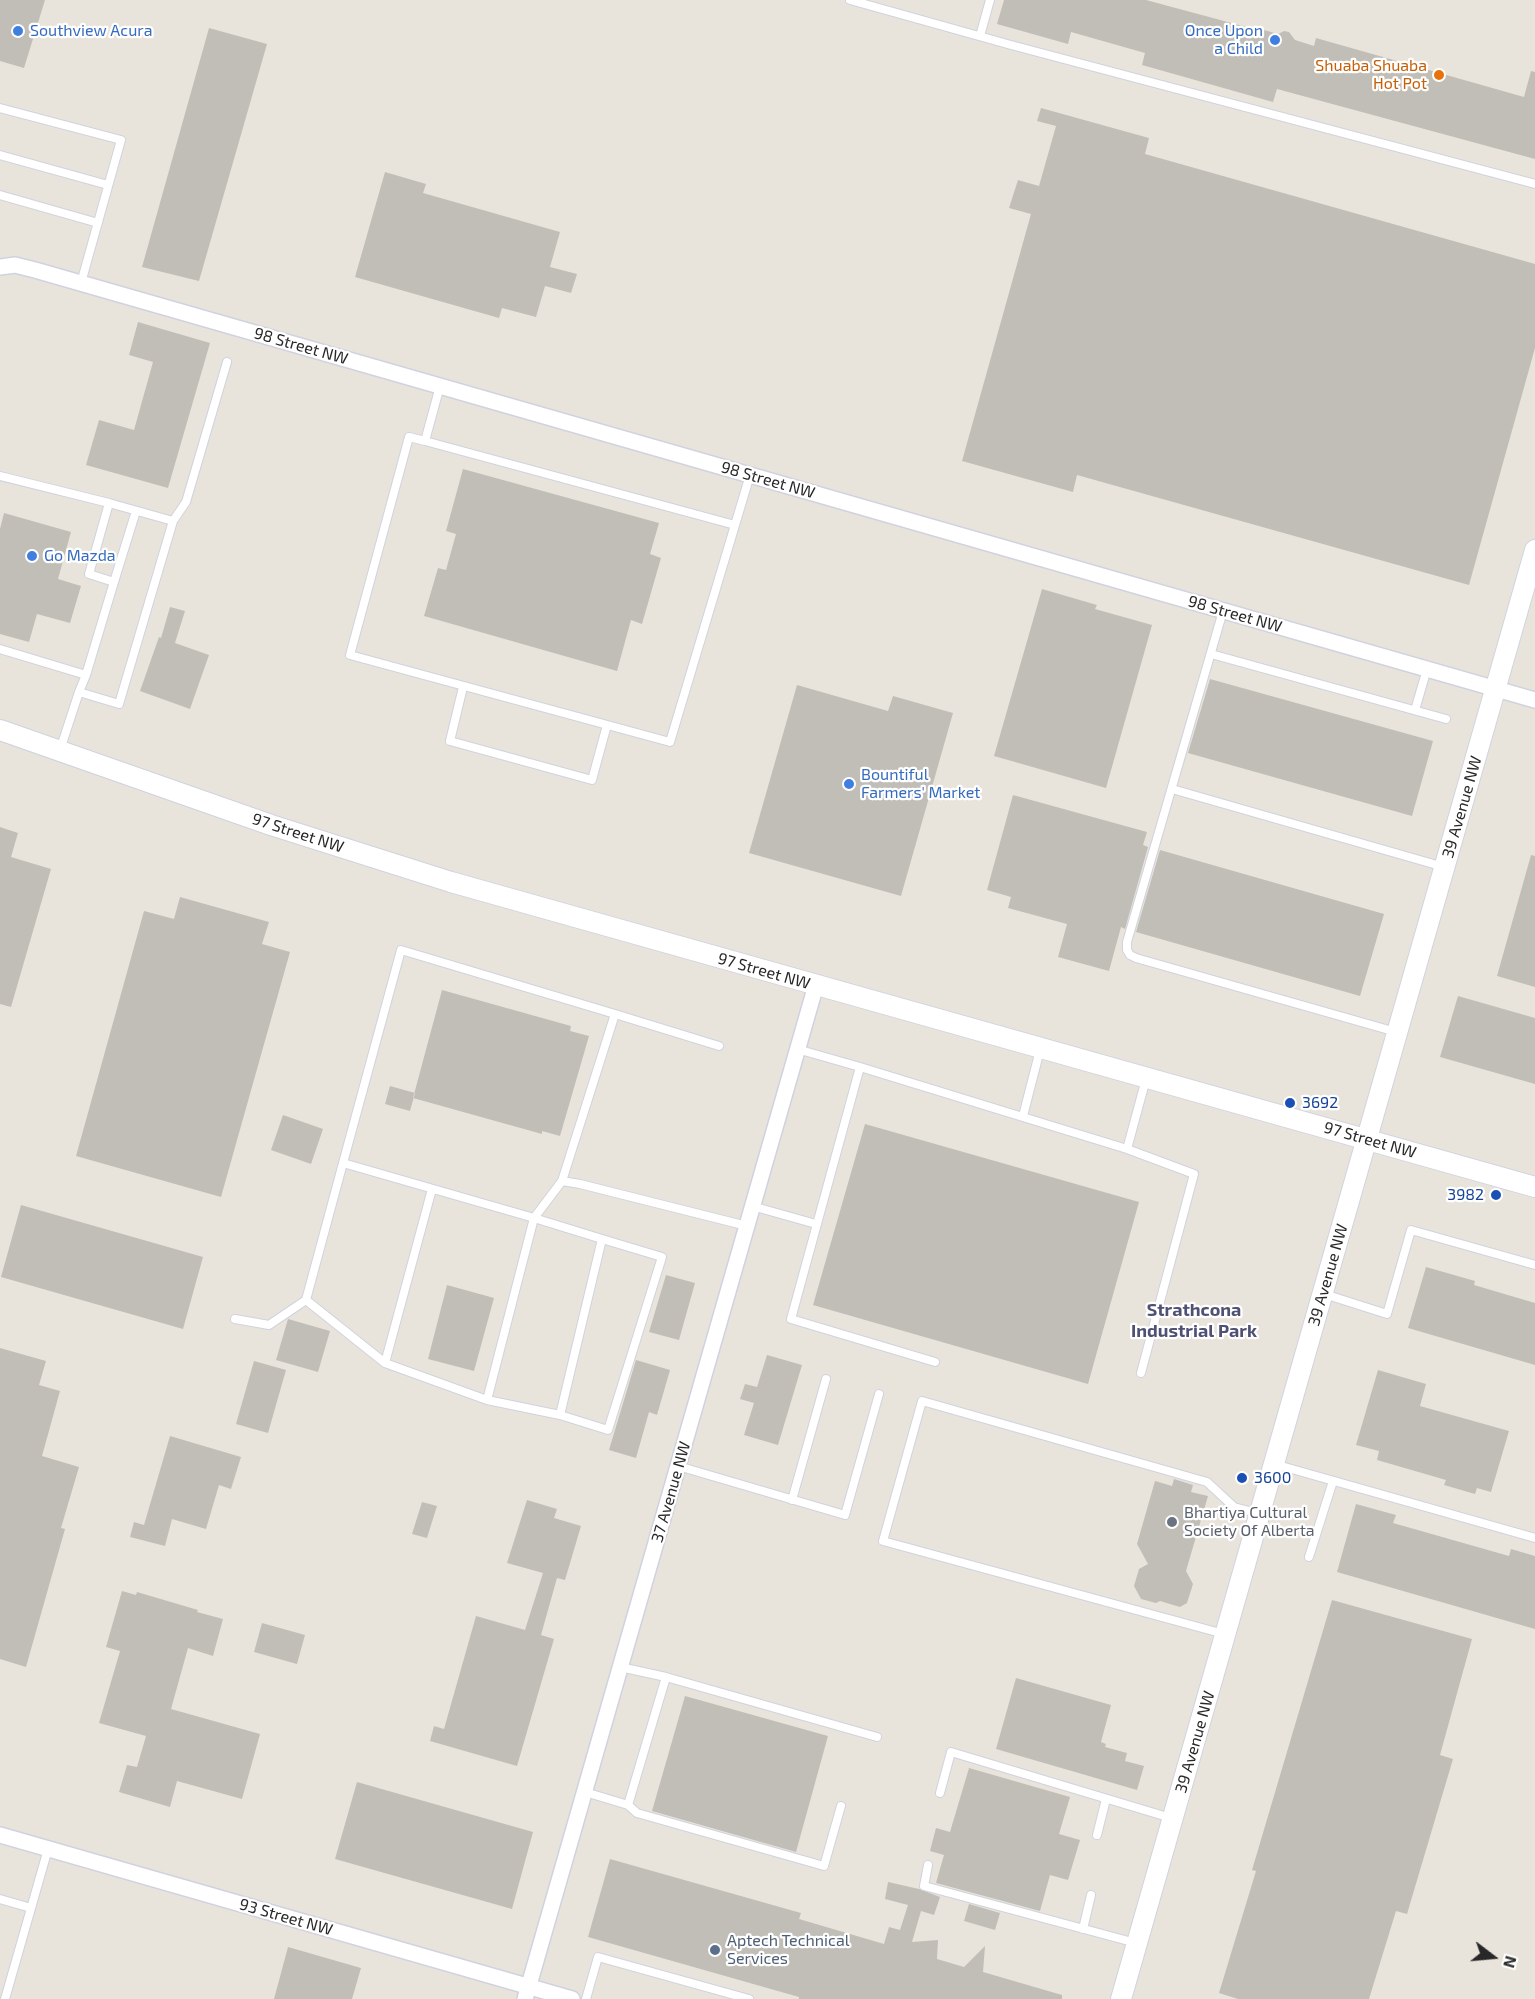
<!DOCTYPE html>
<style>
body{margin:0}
#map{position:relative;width:1535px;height:1999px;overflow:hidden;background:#e9e4db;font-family:"Exo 2",sans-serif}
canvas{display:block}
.north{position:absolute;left:1463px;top:1927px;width:60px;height:60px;-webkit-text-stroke:4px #fff;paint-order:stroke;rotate:106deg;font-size:16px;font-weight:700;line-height:24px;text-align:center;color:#282828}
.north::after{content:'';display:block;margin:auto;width:21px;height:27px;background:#282828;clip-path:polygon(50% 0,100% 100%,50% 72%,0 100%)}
</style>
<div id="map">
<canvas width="1535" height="1999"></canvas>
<div class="north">N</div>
</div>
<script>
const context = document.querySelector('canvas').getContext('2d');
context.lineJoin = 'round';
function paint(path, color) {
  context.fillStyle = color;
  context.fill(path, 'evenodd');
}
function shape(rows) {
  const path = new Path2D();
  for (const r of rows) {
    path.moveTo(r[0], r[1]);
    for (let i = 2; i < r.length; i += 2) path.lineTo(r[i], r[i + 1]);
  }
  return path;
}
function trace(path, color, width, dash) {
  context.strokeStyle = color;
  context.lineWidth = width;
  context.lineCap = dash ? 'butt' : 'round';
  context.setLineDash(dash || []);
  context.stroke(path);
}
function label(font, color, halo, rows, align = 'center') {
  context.font = font + ' "Exo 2",sans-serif';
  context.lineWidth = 4.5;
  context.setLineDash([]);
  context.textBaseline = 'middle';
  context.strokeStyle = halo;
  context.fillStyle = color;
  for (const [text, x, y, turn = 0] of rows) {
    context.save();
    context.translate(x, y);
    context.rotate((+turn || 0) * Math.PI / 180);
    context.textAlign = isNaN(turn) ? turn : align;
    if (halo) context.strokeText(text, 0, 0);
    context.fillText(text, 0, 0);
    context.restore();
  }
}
paint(shape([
 [0,0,45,0,24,68,0,61],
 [1004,0,1146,0,1250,28,1250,26,1278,34,1284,31,1289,32,1295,40,1314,46,1316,38,1524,97,1531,71,1535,72,1535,159,1277,89,1273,102,1142,65,1145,53,1071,32,1068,44,997,24],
 [209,28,267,44,199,281,142,267],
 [1041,108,1149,138,1145,154,1535,264,1535,348,1469,585,1077,475,1073,492,962,461,1031,214,1009,208,1018,180,1039,186,1056,126,1037,121],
 [385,172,426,184,423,193,560,232,550,267,577,274,571,293,545,286,536,317,502,308,499,318,355,277],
 [138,322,210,343,168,488,86,465,99,420,134,430,153,362,129,355],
 [463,469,659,523,650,554,661,558,642,624,631,620,617,671,424,616,438,568,446,570,456,534,446,531],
 [4,513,71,532,58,579,81,586,70,623,37,614,29,642,0,634,0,529],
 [1042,589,1097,605,1095,609,1152,625,1106,788,994,756],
 [170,607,185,611,175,643,209,655,190,709,140,691,159,637,161,638],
 [1210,679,1433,741,1412,816,1188,753],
 [797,685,888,711,893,696,953,713,901,896,749,853],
 [1013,795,1147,832,1143,845,1148,847,1125,929,1121,927,1109,971,1058,957,1067,924,1008,908,1011,897,987,890],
 [0,827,18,833,11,857,51,869,11,1007,0,1004],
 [1160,850,1384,914,1360,996,1136,932],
 [1531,855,1535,856,1535,987,1497,976],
 [180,897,269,922,262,944,290,952,221,1197,76,1156,144,911,174,919],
 [442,990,571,1026,570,1031,589,1036,560,1136,542,1131,542,1134,413,1098],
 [1458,996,1535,1018,1535,1084,1440,1057],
 [390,1086,415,1093,410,1111,385,1104],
 [283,1115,323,1129,311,1164,271,1150],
 [865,1124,1139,1202,1088,1384,813,1305],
 [21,1205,203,1257,183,1329,1,1277],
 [1426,1267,1475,1281,1474,1285,1535,1303,1535,1365,1408,1328],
 [666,1275,695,1283,679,1340,649,1332],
 [447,1285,494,1298,474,1371,428,1359],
 [288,1319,330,1331,318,1372,276,1360],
 [0,1348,46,1361,39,1385,60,1391,42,1456,79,1467,61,1528,65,1529,26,1667,0,1659],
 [767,1355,802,1365,778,1445,744,1435,754,1403,740,1399,745,1384,757,1387],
 [636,1360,670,1370,657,1415,649,1412,636,1458,609,1450],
 [254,1361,286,1370,268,1433,236,1424],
 [1378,1370,1426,1384,1420,1406,1509,1431,1491,1492,1477,1488,1475,1494,1444,1485,1446,1480,1377,1460,1379,1451,1356,1445],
 [170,1436,241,1457,231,1489,219,1485,206,1529,172,1519,165,1546,130,1537,134,1522,144,1525],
 [1174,1479,1193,1485,1191,1492,1208,1496,1186,1571,1193,1584,1187,1603,1180,1607,1160,1601,1156,1603,1141,1599,1134,1586,1139,1569,1148,1564,1137,1544,1155,1481,1172,1486],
 [527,1500,557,1509,554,1518,581,1526,565,1580,557,1578,541,1635,554,1639,517,1766,430,1741,434,1726,444,1729,476,1616,525,1630,543,1573,507,1563],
 [422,1502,437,1506,427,1538,412,1534],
 [1356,1504,1396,1515,1393,1523,1509,1556,1511,1549,1535,1556,1535,1629,1337,1572],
 [122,1591,136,1595,137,1592,198,1610,197,1612,223,1619,213,1656,188,1648,171,1709,260,1734,242,1799,177,1781,170,1807,119,1792,127,1765,137,1767,146,1736,99,1723,120,1651,106,1647],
 [1332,1600,1472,1639,1440,1755,1453,1759,1407,1914,1396,1911,1369,1999,1238,1999,1219,1993,1256,1871,1252,1870],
 [262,1623,305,1635,297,1664,254,1652],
 [1016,1678,1111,1705,1101,1742,1106,1744,1105,1747,1127,1753,1125,1761,1144,1766,1137,1790,996,1749],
 [685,1696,828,1736,796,1852,652,1811],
 [969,1768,1070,1797,1059,1834,1080,1840,1068,1880,1050,1875,1040,1911,936,1883,944,1855,930,1851,936,1828,950,1832],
 [357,1782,533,1832,512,1909,335,1859],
 [610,1859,801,1913,799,1919,884,1944,889,1927,900,1930,908,1905,885,1899,888,1882,919,1889,940,1897,934,1915,921,1911,912,1942,938,1940,937,1959,964,1967,985,1946,983,1972,1062,1995,1062,1999,799,1999,799,1997,588,1937],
 [969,1904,1000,1913,995,1930,964,1921],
 [288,1947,361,1968,352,1999,274,1999]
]), '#c1beb7');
const service = shape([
 [850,0,1011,45,1535,184],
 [980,36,990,0],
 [0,108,121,140,81,283],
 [0,155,108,185],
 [0,195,98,223],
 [440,386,425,441,409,437,350,655,670,742,750,475],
 [425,441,735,525],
 [0,476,109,503],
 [173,521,186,502,227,362],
 [114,582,136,511],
 [1223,611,1127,942,1127,950,1130,955,1136,958,1396,1032],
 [0,649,86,675],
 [1211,654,1446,719],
 [463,687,450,741,592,780,607,725],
 [1415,710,1427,669],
 [60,750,79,692,86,675,114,582,89,574,109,503,173,521,119,704,79,692],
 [1172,789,1444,867],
 [615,1014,562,1181,534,1218,343,1163,401,950,615,1014,719,1046],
 [797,1049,860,1067],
 [1023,1116,1040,1050],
 [343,1163,306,1300,385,1363],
 [562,1181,580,1184,747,1226],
 [432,1189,385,1363,487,1400,560,1415,608,1430,662,1257,602,1239,560,1415],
 [752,1206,816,1224],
 [1324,1294,1387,1314,1411,1230,1535,1265],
 [235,1319,269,1325,306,1300],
 [935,1362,791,1319,860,1067,1127,1149],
 [1141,1373,1194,1174,1127,1149,1146,1079],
 [487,1400,534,1218,602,1239],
 [1274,1464,1535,1538],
 [678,1466,845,1515,879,1394],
 [792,1500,826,1379],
 [1309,1557,1333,1481],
 [1224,1634,883,1541,922,1401,1207,1482,1234,1507,1260,1514],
 [666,1677,877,1737],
 [585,1792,628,1805,666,1677,620,1667],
 [940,1793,951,1752,1171,1818],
 [628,1805,637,1813,824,1866,841,1806],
 [1097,1835,1106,1799],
 [928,1865,924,1886,1136,1943],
 [0,1899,31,1908],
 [1083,1929,1091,1895],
 [5,1999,48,1849],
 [586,1999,598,1957,749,1999]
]);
const minor = shape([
 [0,267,15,265,35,270,1535,700],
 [0,1835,572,1999],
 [525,1999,816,985]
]);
const tertiary = shape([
 [0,730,271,825,451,882,1535,1187],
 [1121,1999,1535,550]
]);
trace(service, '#d0d2df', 10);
trace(minor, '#d0d2df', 18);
trace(tertiary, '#d0d2df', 22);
trace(service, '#fff', 8);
trace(minor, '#fff', 15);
trace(tertiary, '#fff', 20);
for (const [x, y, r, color] of [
 [18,31,6,"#3f7fe0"],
 [1275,40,6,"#3f7fe0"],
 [1439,75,6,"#e8710a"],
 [32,556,6,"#3f7fe0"],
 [849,784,6,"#3f7fe0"],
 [1290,1103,6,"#1a4fb4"],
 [1496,1195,6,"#1a4fb4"],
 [1242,1478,6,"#1a4fb4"],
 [1172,1522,6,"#6b7280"],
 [715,1950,6,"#5c6f8a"]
]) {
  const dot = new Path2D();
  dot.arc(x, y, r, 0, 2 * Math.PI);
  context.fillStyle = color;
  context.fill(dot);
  trace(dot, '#fff', 2);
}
label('16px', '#366cbe', '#fff', [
 ["Southview Acura",30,31],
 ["Once Upon",1263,31,"right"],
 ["a Child",1263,49,"right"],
 ["Go Mazda",44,556],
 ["Bountiful",861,775],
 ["Farmers' Market",861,793]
], 'left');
label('16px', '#c56008', '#fff', [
 ["Shuaba Shuaba",1427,66],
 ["Hot Pot",1427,84]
], 'right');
label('16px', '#282828', '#fff', [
 ["98 Street NW",301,346,16],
 ["98 Street NW",768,480,16],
 ["98 Street NW",1235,614,16],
 ["39 Avenue NW",1462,807,-74],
 ["97 Street NW",298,833,18],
 ["97 Street NW",764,971,16],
 ["97 Street NW",1370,1140,16],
 ["39 Avenue NW",1328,1275,-74],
 ["37 Avenue NW",671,1492,-74],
 ["39 Avenue NW",1195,1742,-74],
 ["93 Street NW",286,1917,16]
]);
label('16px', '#164399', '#fff', [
 ["3692",1302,1103],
 ["3982",1484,1195,"right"],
 ["3600",1254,1478]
], 'left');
label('16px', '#5b616d', '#fff', [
 ["Bhartiya Cultural",1184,1513],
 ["Society Of Alberta",1184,1531]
], 'left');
label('16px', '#4e5e75', '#fff', [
 ["Aptech Technical",727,1941],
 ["Services",727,1959]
], 'left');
label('bold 18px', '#4e5173', '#fff', [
 ["Strathcona",1194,1310],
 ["Industrial Park",1194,1331]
]);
</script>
